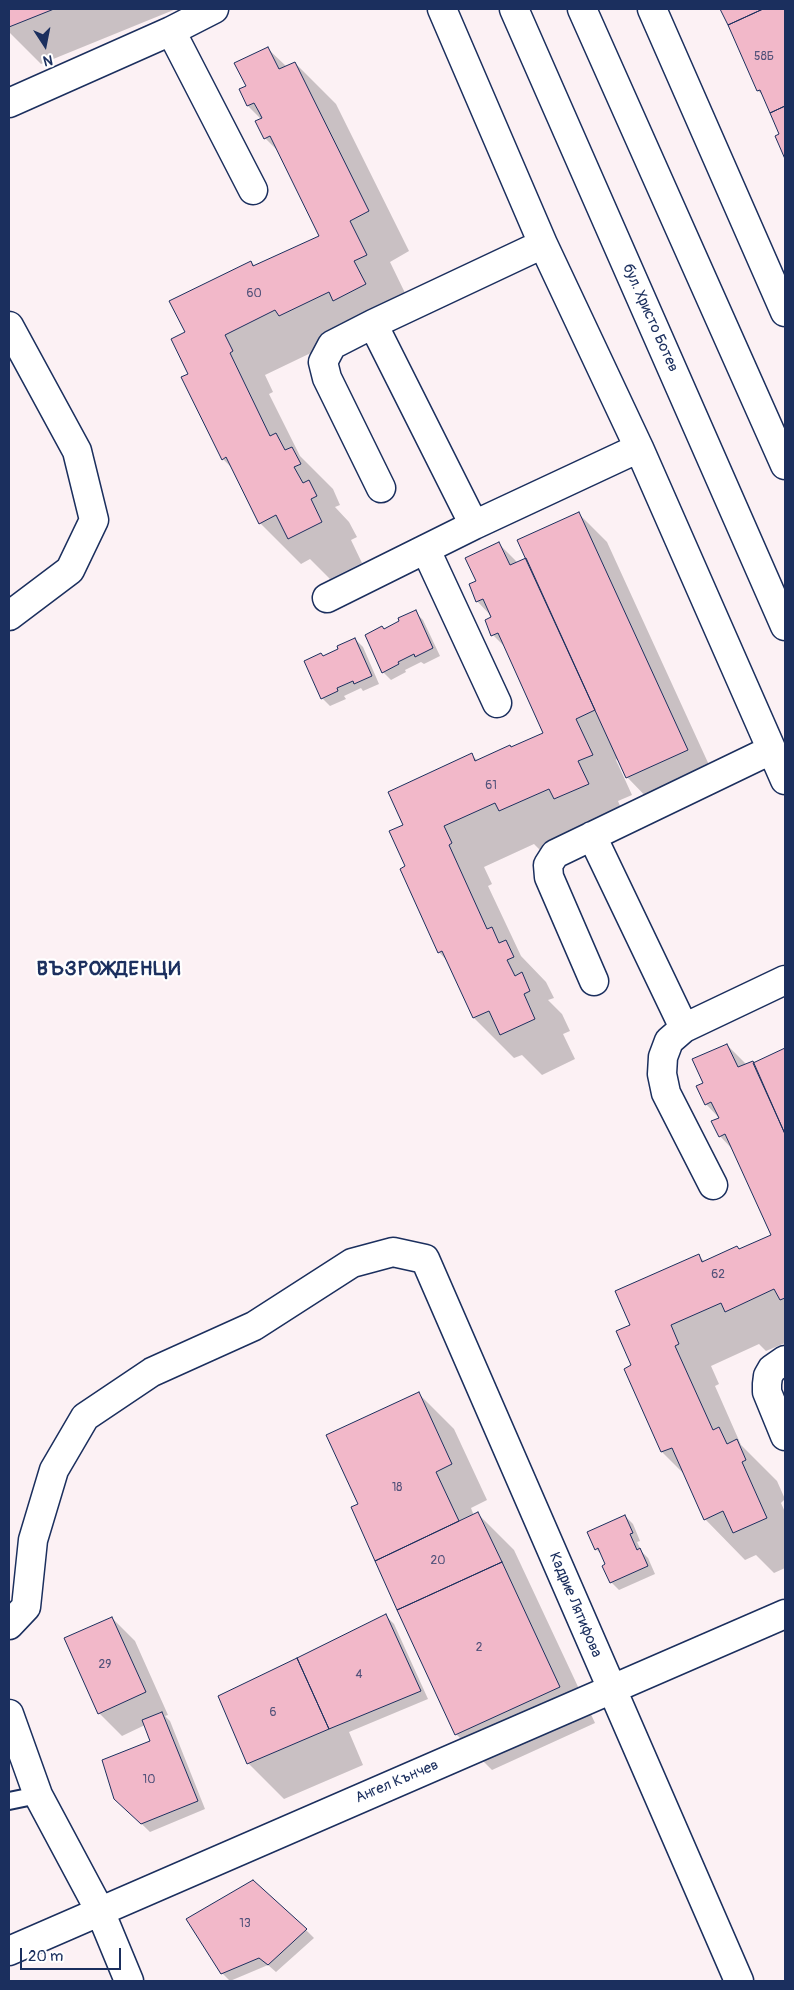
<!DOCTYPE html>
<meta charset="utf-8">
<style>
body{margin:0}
#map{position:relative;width:794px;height:1990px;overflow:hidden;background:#fcf1f4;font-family:Pangolin,sans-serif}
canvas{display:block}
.frame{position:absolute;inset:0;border:10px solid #1b2f5e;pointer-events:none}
.north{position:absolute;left:20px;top:20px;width:50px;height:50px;-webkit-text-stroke:4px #fff;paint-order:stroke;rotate:169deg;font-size:14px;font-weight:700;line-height:20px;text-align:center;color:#1b2f5e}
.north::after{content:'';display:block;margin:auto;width:18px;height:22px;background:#1b2f5e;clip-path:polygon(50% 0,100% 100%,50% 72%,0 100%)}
.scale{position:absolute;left:20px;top:1948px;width:101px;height:22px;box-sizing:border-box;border:2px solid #1b2f5e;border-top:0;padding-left:6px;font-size:15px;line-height:18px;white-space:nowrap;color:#1b2f5e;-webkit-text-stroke:4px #fff;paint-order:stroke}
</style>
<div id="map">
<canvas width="794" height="1990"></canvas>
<div class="frame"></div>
<div class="north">N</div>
<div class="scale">20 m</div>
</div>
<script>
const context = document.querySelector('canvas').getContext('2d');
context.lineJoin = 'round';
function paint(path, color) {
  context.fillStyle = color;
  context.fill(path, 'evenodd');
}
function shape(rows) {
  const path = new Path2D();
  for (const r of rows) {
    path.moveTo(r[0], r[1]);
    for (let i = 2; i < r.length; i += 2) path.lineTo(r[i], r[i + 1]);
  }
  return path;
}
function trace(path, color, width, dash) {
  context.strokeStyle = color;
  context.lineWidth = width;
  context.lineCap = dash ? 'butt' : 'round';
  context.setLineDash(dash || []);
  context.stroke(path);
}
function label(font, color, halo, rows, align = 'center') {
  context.font = font + ' Pangolin,sans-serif';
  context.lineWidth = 4.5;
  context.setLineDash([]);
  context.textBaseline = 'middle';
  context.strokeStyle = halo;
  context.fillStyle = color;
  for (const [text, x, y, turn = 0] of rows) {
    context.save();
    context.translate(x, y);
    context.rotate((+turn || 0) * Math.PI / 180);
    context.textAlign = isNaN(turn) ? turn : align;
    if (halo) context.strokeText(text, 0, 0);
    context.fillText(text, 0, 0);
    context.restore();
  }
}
paint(shape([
 [9,9,176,9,41,64,9,32],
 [722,9,785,9,785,156,777,136,781,135,765,97,758,91],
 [268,49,287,67,295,63,336,104,409,251,390,262,406,295,394,302,405,325,374,340,315,351,265,375,273,392,269,394,300,456,333,489,340,505,335,507,349,522,357,537,351,540,362,563,330,579,310,559,301,564,260,523,234,470,223,459,190,375,186,333,251,262,255,266,321,237,279,152,265,138,262,120,248,106,240,90,247,87],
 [578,513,607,542,715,778,655,806,627,777,618,758,616,760,632,795,618,801,628,825,541,851,534,844,484,867,492,884,488,886,521,956,546,982,554,998,548,1000,562,1014,570,1031,563,1034,575,1059,542,1075,522,1055,514,1058,474,1018,447,961,439,952,407,866,405,825,472,755,478,761,512,749,545,733,507,649,493,635,493,618,477,601,477,582,499,544,518,563,525,559],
 [415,612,423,620,440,656,424,664,421,662,405,670,406,672,391,680,383,672,385,630],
 [355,639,363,647,379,684,363,691,361,688,344,696,346,699,330,706,322,698,340,649],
 [727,1045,747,1065,754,1064,785,1050,785,1343,766,1351,759,1344,711,1366,719,1384,715,1386,741,1445,777,1481,785,1499,781,1503,785,1512,785,1568,774,1573,756,1555,745,1560,705,1519,684,1474,662,1452,626,1369,633,1366,632,1325,699,1256,705,1262,740,1250,772,1236,734,1151,720,1136,720,1119,706,1104,705,1083],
 [418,1393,454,1429,487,1500,471,1508,474,1516,478,1514,514,1550,595,1723,492,1770,456,1734,376,1560,360,1504],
 [625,1516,633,1524,640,1541,637,1542,642,1552,648,1558,655,1574,619,1590,611,1582,602,1555,596,1549],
 [386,1616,394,1624,428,1699,349,1732,363,1765,284,1799,248,1763],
 [112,1618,135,1641,168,1715,165,1716,170,1721,205,1809,150,1832,115,1798,152,1742,145,1725,122,1736,99,1713],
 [306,1930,314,1938,276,1972,268,1965,230,1981,222,1973]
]), '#0003');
const building = shape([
 [9,9,54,9,9,27,9,9],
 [720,9,763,9,728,25,720,9],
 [763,9,785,9,785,106,770,113,760,90,757,91,728,25,763,9],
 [268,47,279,69,295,62,369,211,350,221,367,255,354,261,366,284,333,301,329,292,279,316,275,310,225,335,233,351,230,353,270,436,276,433,285,450,292,447,301,464,294,467,303,483,309,480,317,496,311,499,322,522,288,539,276,515,259,524,226,457,222,460,181,377,188,374,171,339,185,332,169,301,251,261,253,266,319,236,270,136,264,139,255,121,262,118,259,112,254,103,247,106,239,89,246,86,234,63,268,47],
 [785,106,785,159,775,136,779,134,770,113,785,106],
 [579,512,688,750,626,778,517,540,579,512],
 [499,542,510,565,526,558,595,710,576,719,593,755,578,761,589,784,554,799,549,789,499,811,495,803,444,826,452,843,449,845,487,929,492,927,499,943,506,940,514,957,507,960,515,976,522,972,530,991,524,994,535,1019,500,1035,489,1011,473,1018,442,951,438,953,400,869,405,866,389,831,403,825,388,792,472,753,475,761,510,745,511,747,543,733,498,633,491,636,485,620,491,617,483,599,476,602,469,584,476,581,465,558,499,542],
 [416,610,433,648,415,657,414,654,398,662,399,664,382,673,365,635,382,626,384,629,399,621,398,618,416,610],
 [355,638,372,676,354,684,353,681,337,688,338,691,321,699,304,661,321,653,323,656,338,649,337,646,355,638],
 [727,1044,738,1067,753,1061,785,1134,785,1298,780,1300,774,1289,725,1312,721,1303,671,1325,679,1344,675,1346,713,1430,719,1427,727,1444,737,1439,746,1460,742,1462,767,1518,733,1533,723,1511,704,1520,672,1448,661,1452,624,1369,631,1365,616,1331,630,1325,615,1291,699,1254,702,1262,737,1246,739,1249,771,1235,725,1134,719,1137,711,1121,719,1118,711,1102,705,1105,696,1086,703,1083,692,1059,727,1044],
 [785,1048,785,1134,753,1063,785,1048],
 [419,1392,452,1464,436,1472,459,1521,375,1561,351,1507,358,1504,326,1435,419,1392],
 [478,1512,502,1562,397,1610,375,1561,478,1512],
 [625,1515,633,1533,630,1534,637,1550,640,1548,648,1566,610,1583,602,1566,605,1564,598,1548,595,1550,587,1532,625,1515],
 [502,1562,560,1687,455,1735,397,1610,502,1562],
 [386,1614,421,1691,329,1729,297,1658,386,1614],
 [112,1617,146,1692,98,1714,64,1638,112,1617],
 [297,1658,329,1729,247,1764,218,1696,297,1658],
 [162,1712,198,1801,141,1824,114,1799,102,1760,150,1741,142,1720,162,1712],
 [253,1880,307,1929,268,1965,259,1958,221,1974,186,1919,253,1880]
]);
paint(building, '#f2b8c9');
trace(building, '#1b2f5e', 1);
const lane = shape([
 [9,1801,38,1795]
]);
const street = shape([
 [442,9,543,244,639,448,785,780],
 [652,9,785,312],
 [171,31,253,190],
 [9,103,171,31,214,9],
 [373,324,474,525],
 [9,326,77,451,94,520,70,570,9,616],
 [381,488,327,378,323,362,332,345,373,324,543,244],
 [426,550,497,703],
 [327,598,474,525,639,448],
 [592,836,684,1028],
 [594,981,549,877,548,865,555,854,771,750],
 [713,1185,666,1093,662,1074,663,1057,669,1041,684,1028,785,980],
 [785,1360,772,1369,768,1376,767,1384,767,1392,785,1436],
 [9,1625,26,1607,33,1540,54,1470,85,1417,152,1372,254,1326,352,1263,393,1252,425,1259,739,1981],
 [9,1714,38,1795,100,1911,129,1981],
 [9,1951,785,1614]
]);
const secondary = shape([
 [514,9,785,626],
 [582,9,785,465]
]);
trace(lane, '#1b2f5e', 20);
trace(street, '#1b2f5e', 31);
trace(secondary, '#1b2f5e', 31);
trace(lane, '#fff', 16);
trace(street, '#fff', 28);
trace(secondary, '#fff', 28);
label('12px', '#515179', null, [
 ["58Б",764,57],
 ["60",254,294],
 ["61",491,786],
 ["62",718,1275],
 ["18",397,1488],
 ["20",438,1561],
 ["2",479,1648],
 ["29",105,1665],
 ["4",359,1675],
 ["6",273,1713],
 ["10",149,1780],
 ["13",245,1924]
]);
label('15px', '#1b2f5e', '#fff', [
 ["бул. Христо Ботев",650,318,66],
 ["Кадрие Лятифова",575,1605,67],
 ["Ангел Кънчев",397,1782,-23]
]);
context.letterSpacing = '1px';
label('bold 20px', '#1b2f5e', '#fff', [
 ["ВЪЗРОЖДЕНЦИ",109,970]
]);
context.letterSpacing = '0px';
</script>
